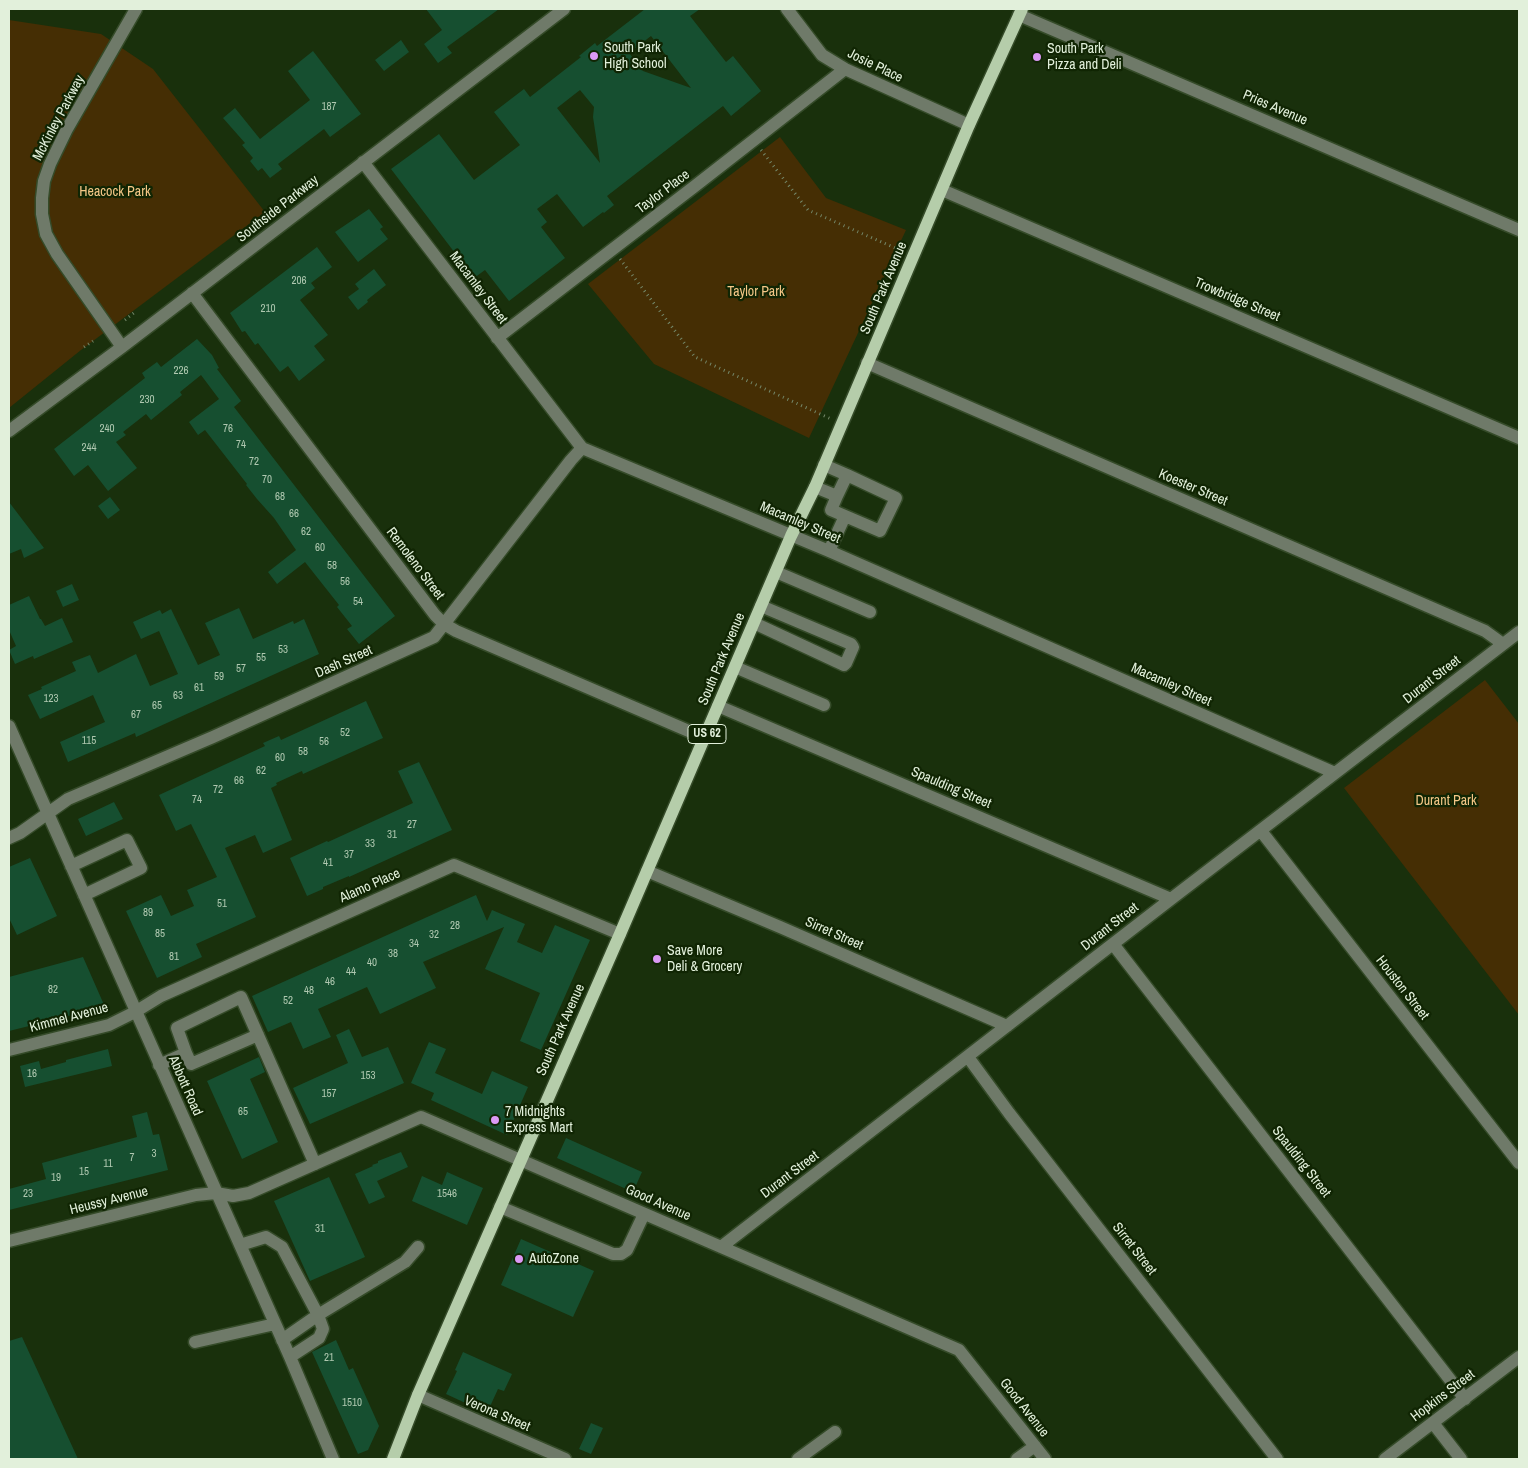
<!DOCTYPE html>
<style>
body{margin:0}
#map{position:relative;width:1528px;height:1468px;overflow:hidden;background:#19300c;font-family:"Archivo Narrow",sans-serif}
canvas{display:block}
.frame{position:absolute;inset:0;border:10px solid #e2f0db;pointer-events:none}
</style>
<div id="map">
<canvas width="1528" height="1468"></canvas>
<div class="frame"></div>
</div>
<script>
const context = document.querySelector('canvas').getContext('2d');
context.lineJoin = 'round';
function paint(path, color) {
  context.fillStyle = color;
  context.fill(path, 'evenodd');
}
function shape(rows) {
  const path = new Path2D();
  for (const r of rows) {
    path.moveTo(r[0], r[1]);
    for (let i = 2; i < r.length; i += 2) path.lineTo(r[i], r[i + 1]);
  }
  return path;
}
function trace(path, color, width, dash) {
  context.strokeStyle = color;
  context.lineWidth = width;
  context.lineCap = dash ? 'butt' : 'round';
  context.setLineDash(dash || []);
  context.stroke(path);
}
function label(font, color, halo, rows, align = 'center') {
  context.font = font + ' "Archivo Narrow",sans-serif';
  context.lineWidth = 4.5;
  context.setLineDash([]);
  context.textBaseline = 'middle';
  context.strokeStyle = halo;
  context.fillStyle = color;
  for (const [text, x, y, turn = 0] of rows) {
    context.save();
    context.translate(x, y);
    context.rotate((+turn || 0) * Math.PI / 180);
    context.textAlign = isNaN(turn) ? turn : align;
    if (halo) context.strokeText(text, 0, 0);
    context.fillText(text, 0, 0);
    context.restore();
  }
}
paint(shape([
 [9,20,101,34,153,69,265,212,81,350,9,408],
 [780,137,826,198,906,230,809,438,654,364,588,284],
 [1485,680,1519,724,1519,1015,1344,788]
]), '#452e04');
paint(shape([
 [426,9,499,9,447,47,452,53,438,63,424,44,442,30],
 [645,9,700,9,690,16,726,62,733,56,761,91,731,116,723,106,607,196,614,205,604,213,603,212,583,227,557,194,537,209,547,222,541,227,565,258,509,301,485,270,474,278,391,169,439,134,474,180,520,145,494,112,524,89,530,97,581,57,579,56,595,43,597,46],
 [651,36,691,88,643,71,629,53],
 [580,90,594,107,593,117,600,163,557,108],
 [401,40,409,52,384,71,375,60],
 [313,51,361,114,330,137,324,129,278,164,282,169,270,178,262,168,258,171,250,161,253,158,242,145,245,143,223,118,235,108,260,139,310,100,288,71],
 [369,209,383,227,380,229,388,239,358,262,335,232],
 [317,247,332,267,311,283,315,288,300,300,328,335,314,346,325,360,299,381,288,366,280,372,258,343,255,345,245,331,242,332,230,313],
 [374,269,386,285,367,300,368,302,358,310,348,297,359,289,355,284],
 [197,339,212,355,219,368,217,369,241,401,234,407,395,616,359,644,347,629,352,626,337,607,339,605,305,562,277,584,268,572,296,550,274,518,257,499,246,485,247,484,205,430,198,435,189,422,219,399,201,375,180,392,182,395,151,420,146,414,123,432,126,435,116,442,137,468,108,491,88,465,74,476,54,449,145,378,142,373,157,362,161,367],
 [110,497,120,510,108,519,98,506],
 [9,502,44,548,24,558,21,549,9,554],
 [72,584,79,600,63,607,56,591],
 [29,596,40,619,41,619,45,626,62,618,73,642,34,659,33,656,15,664,9,650,16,646,9,630,9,605],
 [239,608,253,639,293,621,294,624,304,619,319,654,136,737,135,733,68,762,60,742,105,722,93,695,40,719,28,695,42,689,41,687,76,671,72,662,90,655,98,673,136,654,150,686,178,674,159,631,141,639,133,622,160,610,162,614,171,609,198,665,220,655,205,623],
 [366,701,383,738,303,774,302,771,276,783,277,785,271,788,292,840,263,853,255,835,225,848,256,917,196,944,202,957,157,978,126,911,161,895,171,916,194,906,187,890,217,877,191,824,176,831,159,795,265,746,263,743,279,736,281,740],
 [419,762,452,830,349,877,349,876,323,887,323,889,307,896,290,858,327,841,328,842,413,803,398,771],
 [114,802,123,819,86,836,78,819],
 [30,858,57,916,17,935,9,918,9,867],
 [476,895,487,921,492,910,525,924,517,942,542,953,555,925,590,940,541,1050,520,1041,540,993,485,969,504,927,423,962,436,988,380,1014,367,987,318,1009,331,1037,303,1049,291,1022,268,1032,252,996],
 [83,957,105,1007,9,1031,9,977],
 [349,1029,362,1057,388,1047,404,1083,310,1124,293,1088,348,1063,336,1035],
 [429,1042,446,1049,435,1073,482,1094,492,1071,528,1087,507,1135,431,1100,434,1093,411,1083],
 [108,1049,112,1066,25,1087,20,1066,39,1061,41,1069,66,1062,66,1060],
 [259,1057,265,1072,250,1079,278,1142,242,1159,207,1081],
 [147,1112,153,1135,159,1134,168,1170,9,1210,9,1189,46,1179,42,1163,137,1137,132,1116],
 [566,1138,642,1172,633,1192,557,1158],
 [401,1152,408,1167,377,1181,385,1197,369,1204,355,1174,373,1166,372,1165,378,1163,378,1161],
 [447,1172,483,1188,467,1225,412,1201,422,1176,442,1185],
 [329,1177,365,1257,310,1281,274,1201],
 [521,1239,594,1271,573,1317,501,1285],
 [22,1337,78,1459,9,1459,9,1341],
 [336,1340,349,1370,353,1368,379,1426,368,1450,358,1454,312,1352],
 [463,1352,512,1374,504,1391,498,1389,487,1413,446,1394,457,1371,455,1370],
 [591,1423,603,1428,591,1454,579,1449]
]), '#164f30');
const minor = shape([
 [787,9,822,55,845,69,969,125],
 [1019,15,1519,230],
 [363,162,582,448,829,551,1335,773],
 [942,190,1519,438],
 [192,293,435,615,444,624,456,631,705,738],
 [497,338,695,186,845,69],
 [122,347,57,254,46,234,42,214,42,198,44,181,50,164,67,129,136,9],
 [867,363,1485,631,1503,644],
 [9,431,122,347,564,9],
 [824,465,847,475],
 [815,487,837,496,847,475,896,498,880,531,845,516,829,551],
 [837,496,831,510,845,516],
 [776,572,870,612],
 [754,623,844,665,846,663,853,647,851,644,761,606],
 [735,667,824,705],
 [718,706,1171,899],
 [9,726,290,1357,333,1459],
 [1261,831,1519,1163],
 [9,838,20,833,68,799,213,737,434,637,571,460,582,448],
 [71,866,127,840,141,868,84,895],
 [647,871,780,927,1007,1026],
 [1113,944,1465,1399],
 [9,1050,109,1025,135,1012,161,996,454,865,620,934],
 [186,1053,191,1064,258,1035],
 [968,1057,1009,1113,1277,1459],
 [159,1065,186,1053,177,1028,241,997,315,1164],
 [500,1207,613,1254,621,1254,627,1250,644,1214],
 [9,1241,196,1195,216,1193,233,1196,249,1193,421,1117,959,1350,1045,1459],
 [240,1245,266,1237,282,1247,318,1315,405,1262,418,1247],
 [721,1247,1171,899,1519,632],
 [282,1340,318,1315,323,1329,319,1338,290,1357],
 [195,1342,275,1324],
 [418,1395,565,1459],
 [1433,1423,1461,1459],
 [798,1459,835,1432],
 [1017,1459,1035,1446],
 [1385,1459,1519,1357]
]);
const major = shape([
 [393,1459,418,1395,620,934,791,536,815,487,969,125,1022,9]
]);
trace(minor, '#354b29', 15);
trace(major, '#354b29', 15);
trace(shape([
 [761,150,808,210,902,251],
 [620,259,695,357,831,419],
 [125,320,135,312],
 [84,347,93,341]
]), '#75886a', 3, [1, 4]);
trace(minor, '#6f7a69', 12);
trace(major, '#b5cdaa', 12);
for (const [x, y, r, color] of [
 [594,56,5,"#db99f5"],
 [1037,57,5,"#db99f5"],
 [657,959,5,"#db99f5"],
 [495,1120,5,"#db99f5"],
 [519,1259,5,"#db99f5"]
]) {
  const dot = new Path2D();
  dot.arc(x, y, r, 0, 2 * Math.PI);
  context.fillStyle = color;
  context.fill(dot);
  trace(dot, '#102503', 2);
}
label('11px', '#afc8b0', null, [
 ["187",329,107],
 ["206",299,281],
 ["210",268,309],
 ["226",181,371],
 ["230",147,400],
 ["240",107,429],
 ["76",228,429],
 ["74",241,445],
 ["244",89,448],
 ["72",254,462],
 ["70",267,480],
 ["68",280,497],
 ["66",294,514],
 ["62",306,532],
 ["60",320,548],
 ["58",332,566],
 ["56",345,582],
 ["54",358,602],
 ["53",283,650],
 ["55",261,658],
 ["57",241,669],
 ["59",219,677],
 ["61",199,688],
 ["63",178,696],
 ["123",51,699],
 ["65",157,706],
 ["67",136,715],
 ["52",345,733],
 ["115",89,741],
 ["56",324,742],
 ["58",303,752],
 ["60",280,758],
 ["62",261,771],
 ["66",239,781],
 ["72",218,790],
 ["74",197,800],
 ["27",412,825],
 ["31",392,835],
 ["33",370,844],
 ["37",349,855],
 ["41",328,863],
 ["51",222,904],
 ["89",148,913],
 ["28",455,926],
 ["85",160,934],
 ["32",434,935],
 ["34",414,944],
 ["38",393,954],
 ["81",174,957],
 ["40",372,963],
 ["44",351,972],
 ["46",330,982],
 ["82",53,990],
 ["48",309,991],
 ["52",288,1001],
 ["16",32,1074],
 ["153",368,1076],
 ["157",329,1094],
 ["65",243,1112],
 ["3",154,1154],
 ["7",132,1158],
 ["11",108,1164],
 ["15",84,1172],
 ["19",56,1178],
 ["23",28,1194],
 ["1546",447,1194],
 ["31",320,1229],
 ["21",329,1358],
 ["1510",352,1403]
]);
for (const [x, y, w] of [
 [707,734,38]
]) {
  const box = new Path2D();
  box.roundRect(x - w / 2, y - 9.5, w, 19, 4);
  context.fillStyle = '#102503';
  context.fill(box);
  trace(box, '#e2f0db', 1);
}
label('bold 12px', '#e2f0db', null, [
 ["US 62",707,734]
]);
label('14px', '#e2f0db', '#102503', [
 ["South Park",604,48],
 ["High School",604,64],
 ["South Park",1047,49],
 ["Pizza and Deli",1047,65],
 ["Save More",667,951],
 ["Deli & Grocery",667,967],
 ["7 Midnights",505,1112],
 ["Express Mart",505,1128],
 ["AutoZone",529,1259]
], 'left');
label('14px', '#e2f0db', '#102503', [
 ["Josie Place",875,66,26],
 ["Pries Avenue",1275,108,23],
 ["McKinley Parkway",59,118,-62],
 ["Taylor Place",663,192,-37],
 ["Southside Parkway",278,209,-38],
 ["Macamley Street",478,288,53],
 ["South Park Avenue",884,288,-67],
 ["Trowbridge Street",1237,300,23],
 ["Koester Street",1193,488,23],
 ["Macamley Street",800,523,23],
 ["Remoleno Street",415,564,53],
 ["South Park Avenue",722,659,-67],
 ["Dash Street",344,662,-24],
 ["Durant Street",1432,680,-38],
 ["Macamley Street",1171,685,24],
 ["Spaulding Street",951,788,23],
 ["Alamo Place",370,886,-24],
 ["Durant Street",1110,927,-38],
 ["Sirret Street",834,934,24],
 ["Houston Street",1402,988,52],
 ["Kimmel Avenue",69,1018,-15],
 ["South Park Avenue",561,1030,-66],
 ["Abbott Road",185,1086,66],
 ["Spaulding Street",1301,1162,52],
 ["Durant Street",790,1175,-37],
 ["Heussy Avenue",109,1201,-14],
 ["Good Avenue",658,1203,24],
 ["Sirret Street",1134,1249,52],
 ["Hopkins Street",1443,1396,-37],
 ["Good Avenue",1024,1408,52],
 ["Verona Street",497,1414,23]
]);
label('14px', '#f5c787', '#102503', [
 ["Heacock Park",115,192],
 ["Taylor Park",756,292],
 ["Durant Park",1446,801]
]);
</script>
